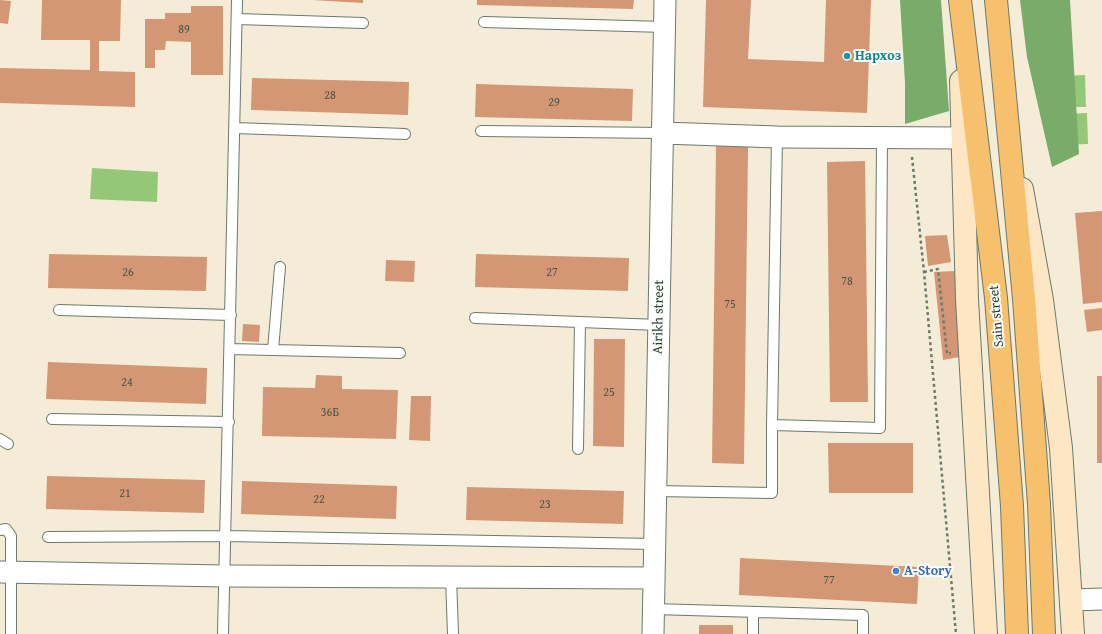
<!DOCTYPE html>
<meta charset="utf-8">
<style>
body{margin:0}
canvas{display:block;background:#f4ecd7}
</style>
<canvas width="1102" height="634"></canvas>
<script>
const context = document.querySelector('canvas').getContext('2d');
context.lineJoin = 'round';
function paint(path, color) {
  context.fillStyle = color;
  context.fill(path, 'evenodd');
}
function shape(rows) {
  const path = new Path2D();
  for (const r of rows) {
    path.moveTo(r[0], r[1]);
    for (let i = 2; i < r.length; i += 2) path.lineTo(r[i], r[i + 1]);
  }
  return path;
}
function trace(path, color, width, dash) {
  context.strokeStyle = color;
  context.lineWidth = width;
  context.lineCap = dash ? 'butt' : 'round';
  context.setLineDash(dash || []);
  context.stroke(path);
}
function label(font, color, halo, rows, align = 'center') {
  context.font = font + ' "Gentium Book Plus",serif';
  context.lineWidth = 4;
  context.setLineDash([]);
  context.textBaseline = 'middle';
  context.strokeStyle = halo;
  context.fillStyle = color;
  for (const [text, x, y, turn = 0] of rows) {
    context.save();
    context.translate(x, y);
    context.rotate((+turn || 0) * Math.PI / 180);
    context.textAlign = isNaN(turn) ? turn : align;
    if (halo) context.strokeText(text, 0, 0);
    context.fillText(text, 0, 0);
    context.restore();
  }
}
paint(shape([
 [1085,75,1086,107,1060,107,1059,76],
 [1087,113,1088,144,1062,145,1061,114],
 [92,168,158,172,157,202,90,199]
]), '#95c778');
paint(shape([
 [900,0,941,0,949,111,905,124,905,83],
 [1020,0,1070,0,1079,154,1052,167,1027,57]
]), '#78ac68');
paint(shape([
 [0,0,11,1,8,24,0,23],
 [42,0,121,0,120,41,99,41,99,71,135,72,135,107,0,103,0,68,90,70,90,40,41,40],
 [312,0,363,0,363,3],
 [477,0,634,0,633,9,477,5],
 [706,0,751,0,748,59,824,62,826,0,871,0,867,113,703,107],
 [191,6,223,6,223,75,191,75,191,42,166,41,165,50,155,50,155,68,145,68,145,19,165,19,165,13,191,13],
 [252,78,409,82,408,115,251,110],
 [476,84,633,89,632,121,475,117],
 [716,146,748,147,744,464,712,463],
 [865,161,868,402,830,402,827,162],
 [1102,211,1102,302,1083,304,1075,213],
 [947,235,951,262,928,266,925,236],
 [49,254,207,257,206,291,48,288],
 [476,254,629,258,628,291,475,287],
 [386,260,415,261,414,282,385,281],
 [955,271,960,357,943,360,934,272],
 [1102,308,1102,330,1087,332,1084,310],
 [243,324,260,325,259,342,242,341],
 [594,339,625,339,624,447,593,446],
 [48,362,207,368,206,404,46,399],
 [316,375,342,376,342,389,398,390,396,439,262,436,263,387,315,388],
 [1097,376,1102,376,1102,463,1097,463],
 [411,396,431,396,430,441,409,440],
 [828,443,913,443,913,493,829,493],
 [47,476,205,480,204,513,46,509],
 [242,481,397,486,396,519,241,514],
 [467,487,624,491,623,524,466,520],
 [740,558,919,567,917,604,739,595],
 [699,625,733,625,733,634,699,634]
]), '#d49775');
const lane = shape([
 [237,19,363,23],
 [484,22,665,27],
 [235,128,405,134],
 [481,131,663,133],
 [59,310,231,315],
 [475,318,659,325],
 [230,349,400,353],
 [273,350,280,267],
 [52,419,229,422],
 [772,425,777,137],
 [0,439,8,444],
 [578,449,580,322],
 [655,491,772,493,772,425,880,428,882,137],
 [0,530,6,529,11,536,11,634],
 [48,537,227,536,654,544],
 [451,577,453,634],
 [653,609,863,615,863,634],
 [223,634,237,0],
 [753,634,753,612]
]);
const street = shape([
 [663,133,777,137,963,138],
 [0,572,225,576,654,578],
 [1072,600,1102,599],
 [653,634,665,0]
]);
const secondary = shape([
 [961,81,967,299,986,634],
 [1022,189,1042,300,1061,448,1073,634]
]);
const primary = shape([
 [960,0,996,298,1012,506,1017,634],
 [996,0,1024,299,1039,504,1044,634]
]);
trace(lane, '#6a7a6d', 12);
trace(street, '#6a7a6d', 23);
trace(secondary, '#6a7a6d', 24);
trace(primary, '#6a7a6d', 24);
trace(shape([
 [912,157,924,272,956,634],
 [924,272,938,269,947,354,951,353]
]), '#6a7a6d', 2.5, [3, 3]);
trace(lane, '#fff', 10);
trace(street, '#fff', 21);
trace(secondary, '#fce6c4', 22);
trace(primary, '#f7c06c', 22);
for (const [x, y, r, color] of [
 [847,56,4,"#0f9aa8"],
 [896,571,4,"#3f7fe0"]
]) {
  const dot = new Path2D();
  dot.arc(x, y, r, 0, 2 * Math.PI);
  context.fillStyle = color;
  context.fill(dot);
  trace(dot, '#fdfcf7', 1.5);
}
label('12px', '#4c5444', null, [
 ["89",184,30],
 ["28",330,96],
 ["29",554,103],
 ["26",128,273],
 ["27",552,273],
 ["78",847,282],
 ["75",730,305],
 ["24",127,383],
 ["25",609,393],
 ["36Б",330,413],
 ["21",125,494],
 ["22",319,500],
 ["23",545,505],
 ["77",829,581]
]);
label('bold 14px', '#0d838f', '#fdfcf7', [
 ["Нархоз",855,56]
], 'left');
label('14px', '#1f3d34', '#fdfcf7', [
 ["Sain street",997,316,-95],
 ["Airikh street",659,317,-89]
]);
label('bold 14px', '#366cbe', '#fdfcf7', [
 ["A-Story",904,571]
], 'left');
</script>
